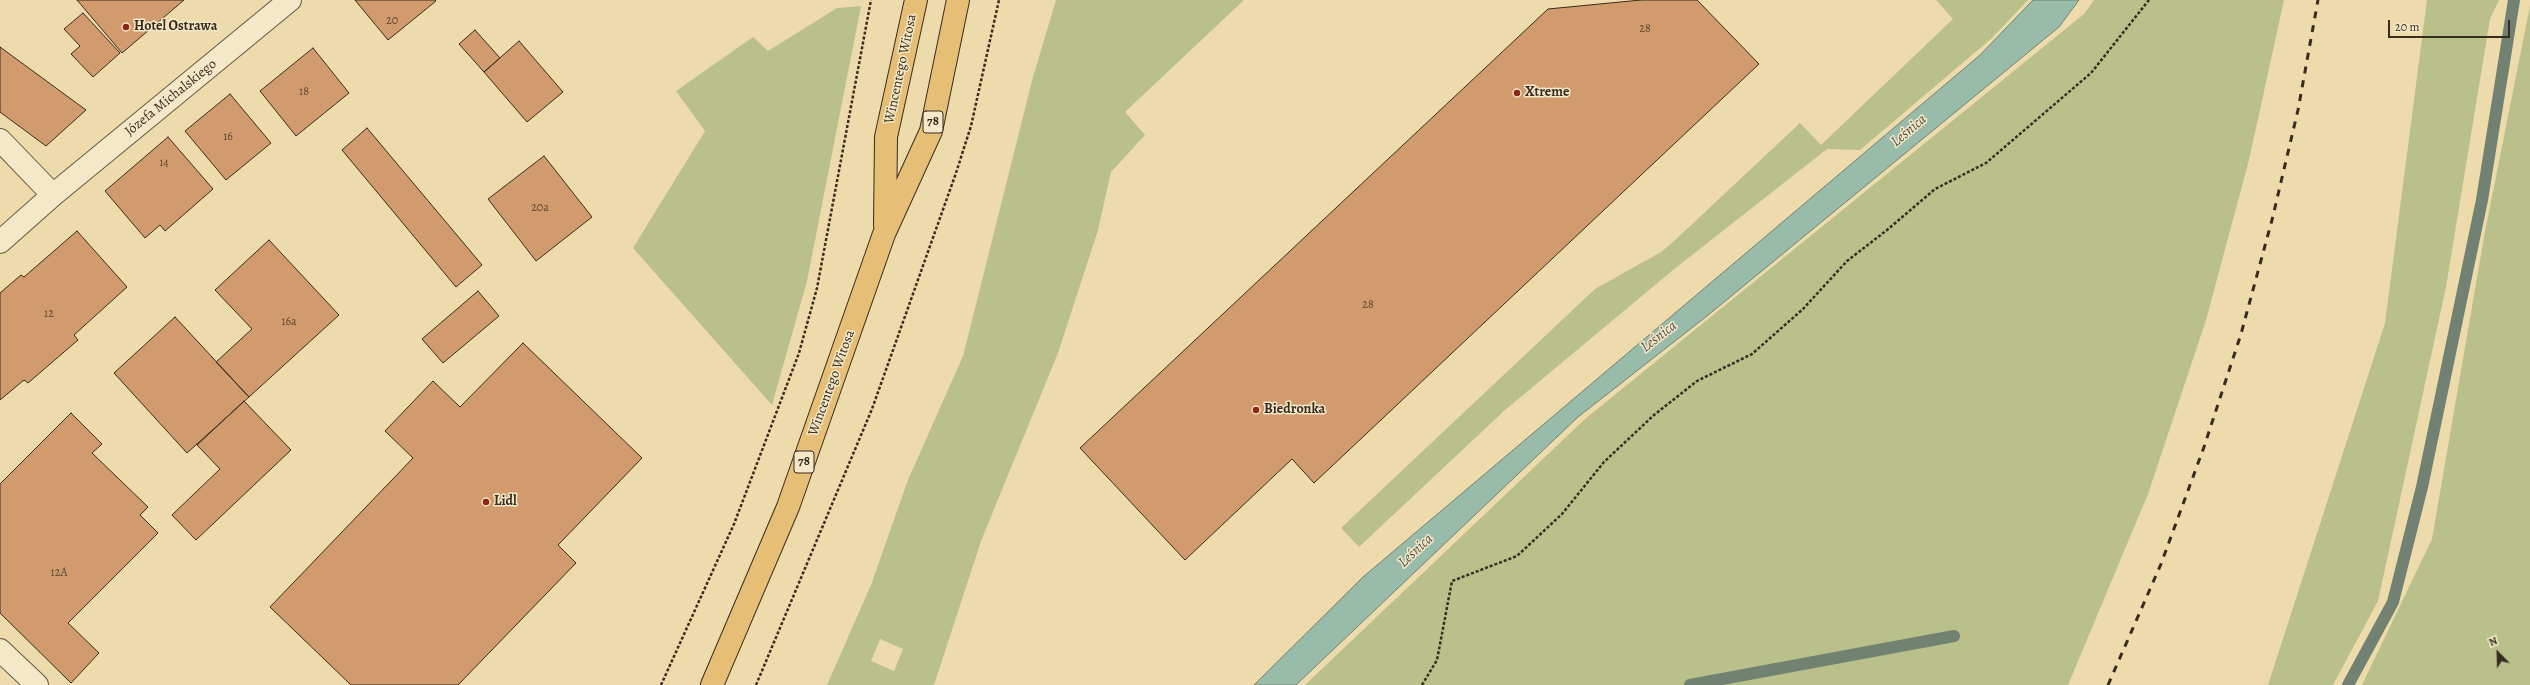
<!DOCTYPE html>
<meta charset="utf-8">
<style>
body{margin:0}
#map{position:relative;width:2530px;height:685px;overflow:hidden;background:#eedbab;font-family:Alegreya,serif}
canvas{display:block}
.north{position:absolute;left:2478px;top:633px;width:40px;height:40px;-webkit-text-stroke:3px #f4e8c8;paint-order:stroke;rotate:337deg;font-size:11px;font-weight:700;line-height:16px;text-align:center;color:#372c1f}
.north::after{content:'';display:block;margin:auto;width:14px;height:18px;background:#372c1f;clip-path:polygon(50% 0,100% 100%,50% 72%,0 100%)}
.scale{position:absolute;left:2388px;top:20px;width:122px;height:18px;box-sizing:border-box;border:2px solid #372c1f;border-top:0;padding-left:5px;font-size:12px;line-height:14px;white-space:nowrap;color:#372c1f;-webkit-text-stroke:3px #f4e8c8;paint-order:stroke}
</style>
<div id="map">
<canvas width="2530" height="685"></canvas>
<div class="north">N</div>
<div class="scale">20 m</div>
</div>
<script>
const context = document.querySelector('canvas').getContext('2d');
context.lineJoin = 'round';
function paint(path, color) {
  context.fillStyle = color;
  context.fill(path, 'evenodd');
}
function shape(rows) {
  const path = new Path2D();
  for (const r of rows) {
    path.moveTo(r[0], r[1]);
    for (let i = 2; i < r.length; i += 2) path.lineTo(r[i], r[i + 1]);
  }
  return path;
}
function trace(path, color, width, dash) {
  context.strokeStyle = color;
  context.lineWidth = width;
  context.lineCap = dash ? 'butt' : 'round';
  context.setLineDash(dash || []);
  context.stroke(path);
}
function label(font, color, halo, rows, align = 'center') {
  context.font = font + ' Alegreya,serif';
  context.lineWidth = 3;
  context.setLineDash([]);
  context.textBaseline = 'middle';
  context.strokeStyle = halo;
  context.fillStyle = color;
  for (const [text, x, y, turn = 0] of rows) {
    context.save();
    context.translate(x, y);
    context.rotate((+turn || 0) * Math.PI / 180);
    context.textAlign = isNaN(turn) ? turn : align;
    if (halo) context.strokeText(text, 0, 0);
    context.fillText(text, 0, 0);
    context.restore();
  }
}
paint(shape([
 [1056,0,1244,0,1125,112,1145,135,1111,172,1098,230,1058,353,981,541,934,685,827,685,871,585,908,480,963,356,1033,77],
 [880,639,903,649,894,671,871,661],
 [1936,0,2028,0,1992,38,1860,150,1827,149,1673,270,1505,410,1359,547,1341,528,1595,289,1661,252,1673,242,1800,123,1821,145,1953,19],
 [2094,0,2284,0,2249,160,2206,320,2148,494,2068,685,1305,685,1585,419,2084,14],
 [2427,0,2499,0,2490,19,2446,287,2378,601,2333,685,2268,685,2385,323],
 [861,6,807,281,772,405,633,248,705,131,676,91,753,37,768,51,837,8],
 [2530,6,2530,685,2362,685,2432,539,2484,237]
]), '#b9c089');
const water = shape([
 [2033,0,2079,0,2059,27,1707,316,1578,417,1296,685,1254,685,1363,577,1980,55,2033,0]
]);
paint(water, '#9ba');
trace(water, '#728272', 1);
trace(shape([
 [1690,685,1954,636],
 [2348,685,2393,602,2422,487,2482,200,2514,0]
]), '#728272', 12);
const building = shape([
 [77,0,184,0,122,53,77,0],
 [355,0,435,0,436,1,388,40,355,0],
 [1641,0,1697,0,1759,64,1314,483,1292,459,1185,560,1080,448,1548,9,1641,0],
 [83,13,120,53,93,77,71,54,80,46,64,29,83,13],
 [475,30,500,58,484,72,459,44,475,30],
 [519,41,563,92,527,122,484,72,519,41],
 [0,47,86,110,46,146,0,112,0,47],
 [313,48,349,93,296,136,260,91,313,48],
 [230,94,271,143,226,180,185,131,230,94],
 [367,128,482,265,456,287,342,150,367,128],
 [168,137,213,189,165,231,160,225,145,238,105,191,168,137],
 [544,156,592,217,536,261,488,199,544,156],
 [77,231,127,287,74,335,78,340,28,383,24,380,0,400,0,293,21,275,24,277,77,231],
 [269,240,339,315,249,397,216,362,252,329,215,290,269,240],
 [478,291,499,316,443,363,422,339,478,291],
 [175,317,249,397,187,453,114,373,175,317],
 [523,343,642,458,558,545,576,563,458,685,351,685,270,607,413,458,385,431,433,381,460,407,523,343],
 [244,401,291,450,196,540,172,515,220,469,197,445,244,401],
 [71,413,102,444,92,453,148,507,140,515,158,533,68,623,99,653,71,683,0,613,0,484,71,413]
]);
paint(building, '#d19b6d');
trace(building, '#372c1f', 1);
const minor = shape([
 [0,140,53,195],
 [0,242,53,195,290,0],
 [0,650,37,685]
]);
const major = shape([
 [885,225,886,137,916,0],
 [712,685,788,507,884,234,931,131,958,0]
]);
trace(minor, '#655842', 24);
trace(major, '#372c1f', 24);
trace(shape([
 [661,685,734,524,799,353,817,288,871,0],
 [756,685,872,409,956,173,971,126,999,0],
 [1422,685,1437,660,1452,581,1517,556,1562,514,1604,462,1654,415,1697,381,1752,354,1803,309,1847,261,1887,230,1935,189,1986,163,2091,73,2149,0]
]), '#372c1f', 2.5, [3, 2]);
trace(minor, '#f4e8c8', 22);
trace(major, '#e7be76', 22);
trace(shape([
 [2108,685,2161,564,2204,447,2241,334,2272,220,2298,110,2318,0]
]), '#372c1f', 3, [7, 7]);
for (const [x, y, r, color] of [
 [126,27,4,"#8f2418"],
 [1517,93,4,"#8f2418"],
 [1256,410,4,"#8f2418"],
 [486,502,4,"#8f2418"]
]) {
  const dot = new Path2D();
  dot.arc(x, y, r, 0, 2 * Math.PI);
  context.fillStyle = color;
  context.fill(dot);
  trace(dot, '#f4e8c8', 1.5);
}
label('12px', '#5e4832', null, [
 ["20",392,21],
 ["28",1645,29],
 ["18",304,92],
 ["16",228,137],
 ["14",164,163],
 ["20a",540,208],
 ["28",1368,305],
 ["12",49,314],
 ["16a",289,322],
 ["12A",59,573]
]);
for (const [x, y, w] of [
 [933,122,20],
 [804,462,20]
]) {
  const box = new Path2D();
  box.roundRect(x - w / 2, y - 11, w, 22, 3);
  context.fillStyle = '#f4e8c8';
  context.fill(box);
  trace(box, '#372c1f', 1);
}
label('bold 13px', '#372c1f', null, [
 ["78",933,122],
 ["78",804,462]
]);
label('bold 14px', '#372c1f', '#f4e8c8', [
 ["Hotel Ostrawa",134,27],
 ["Xtreme",1525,93],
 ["Biedronka",1264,410],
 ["Lidl",494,502]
], 'left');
label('14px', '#372c1f', '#f4e8c8', [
 ["Wincentego Witosa",901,69,-78],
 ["Józefa Michalskiego",171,98,-39],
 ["Wincentego Witosa",832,383,-70]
]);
label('italic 15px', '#505042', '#f4e8c8', [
 ["Leśnica",1909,131,-40],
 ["Leśnica",1659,337,-38],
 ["Leśnica",1416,551,-43]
]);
</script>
